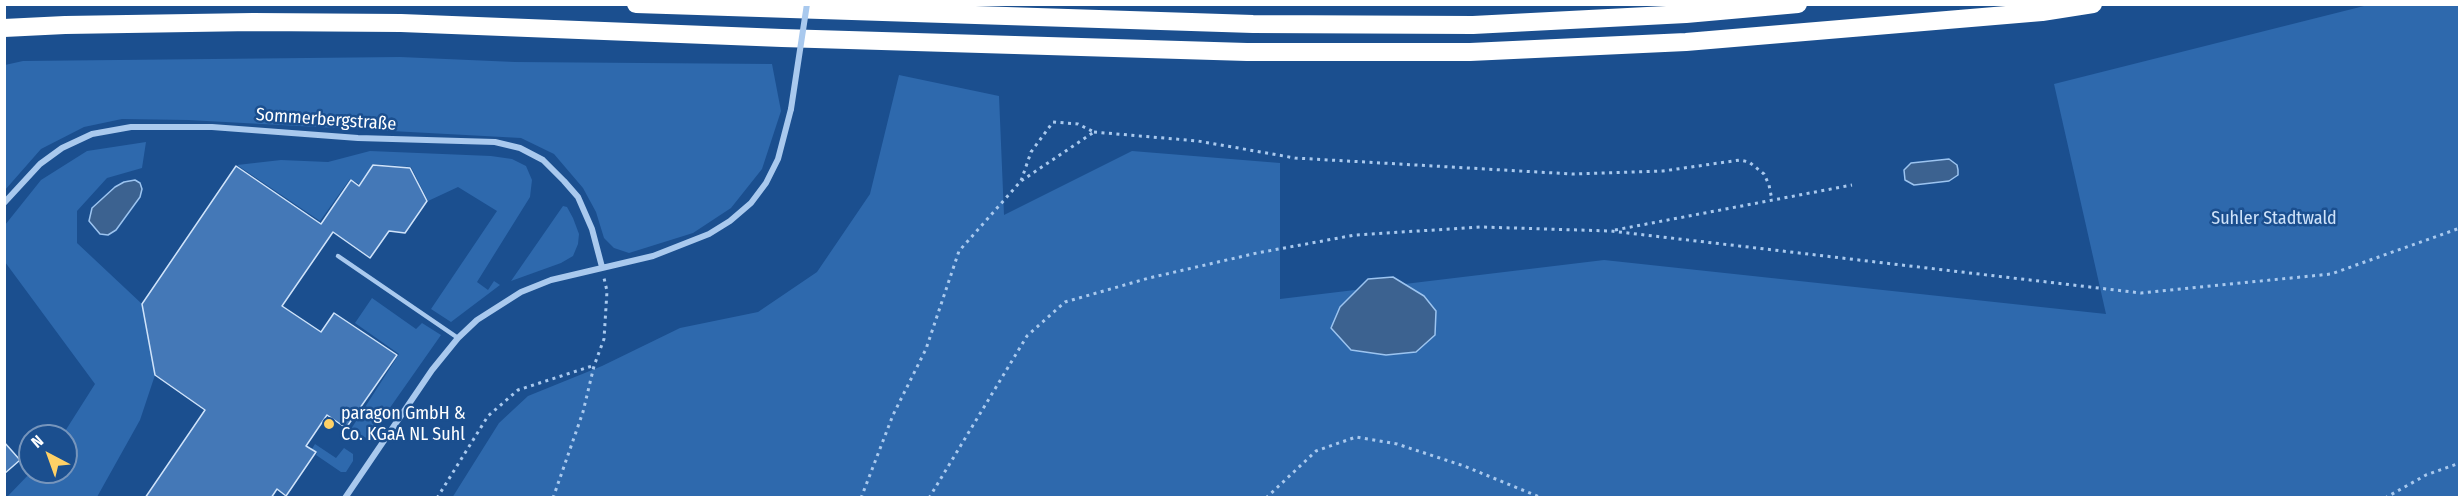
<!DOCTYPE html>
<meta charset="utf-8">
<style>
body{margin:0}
#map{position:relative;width:2464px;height:502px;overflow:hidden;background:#1b4f8f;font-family:"Fira Sans Condensed",sans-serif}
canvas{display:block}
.frame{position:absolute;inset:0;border:6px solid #fff;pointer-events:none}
.north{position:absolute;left:18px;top:424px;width:60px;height:60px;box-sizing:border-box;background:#1b4f8f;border:2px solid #7695bc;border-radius:50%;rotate:319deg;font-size:16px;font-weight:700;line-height:24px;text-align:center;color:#fff}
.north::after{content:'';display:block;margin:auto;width:21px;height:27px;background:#ffd166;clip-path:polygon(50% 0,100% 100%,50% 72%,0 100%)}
</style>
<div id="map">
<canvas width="2464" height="502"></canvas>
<div class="frame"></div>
<div class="north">N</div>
</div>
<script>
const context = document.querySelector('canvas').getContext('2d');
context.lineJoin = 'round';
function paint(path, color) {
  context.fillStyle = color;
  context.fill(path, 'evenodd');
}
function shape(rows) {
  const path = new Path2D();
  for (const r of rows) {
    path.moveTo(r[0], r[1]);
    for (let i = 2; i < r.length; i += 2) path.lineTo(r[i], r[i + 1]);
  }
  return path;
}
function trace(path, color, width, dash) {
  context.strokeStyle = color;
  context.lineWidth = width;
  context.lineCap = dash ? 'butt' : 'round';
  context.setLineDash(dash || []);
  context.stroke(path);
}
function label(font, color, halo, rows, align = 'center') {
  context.font = font + ' "Fira Sans Condensed",sans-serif';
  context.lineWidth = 5;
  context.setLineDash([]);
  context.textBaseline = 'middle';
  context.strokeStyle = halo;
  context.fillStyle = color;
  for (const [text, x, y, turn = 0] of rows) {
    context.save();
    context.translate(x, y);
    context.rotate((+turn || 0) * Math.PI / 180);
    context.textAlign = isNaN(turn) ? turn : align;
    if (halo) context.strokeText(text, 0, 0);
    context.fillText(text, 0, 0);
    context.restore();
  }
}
paint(shape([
 [2368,5,2459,5,2459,497,452,498,499,423,528,396,602,366,680,328,758,312,817,272,870,194,899,75,999,96,1004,215,1132,151,1280,163,1280,299,1604,260,2106,314,2054,84],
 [400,57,515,62,772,64,781,111,762,169,731,208,693,233,629,253,614,248,604,238,596,212,583,188,554,154,521,138,188,120,122,119,84,127,41,149,5,190,5,65,23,61],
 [146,142,142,168,107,178,77,211,77,243,142,304,155,375,140,420,97,497,7,497,31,472,66,472,66,436,62,436,95,384,5,262,5,225,41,180,87,151],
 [370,151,491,156,512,159,526,166,532,180,530,197,477,282,488,290,494,281,500,285,451,322,431,309,497,211,458,187,428,201,411,167,374,164,359,184,350,179,320,221,237,165,281,160,328,162],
 [563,206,567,207,573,218,579,234,578,244,573,256,561,263,511,281],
 [372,298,416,329,422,323,441,335,368,439,351,429,399,354,355,323],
 [315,444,336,458,344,448,353,454,353,461,346,472,341,472,316,455,317,453,312,449]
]), '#2e69ad');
const water = shape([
 [1949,159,1957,165,1958,170,1958,175,1949,181,1914,185,1905,180,1904,170,1911,163,1949,159],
 [135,180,140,183,142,189,140,197,116,230,108,235,100,234,89,221,92,208,115,187,124,182,135,180],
 [1393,277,1424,296,1436,311,1435,335,1416,352,1386,355,1351,350,1331,328,1340,307,1368,279,1393,277]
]);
paint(water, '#3c6290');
trace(water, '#9cc4f0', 1.5);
const building = shape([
 [373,165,410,168,427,201,405,233,389,231,370,258,333,232,282,306,321,332,334,313,397,355,346,428,327,415,306,446,316,452,286,496,277,489,271,498,145,498,205,410,155,375,142,304,236,166,321,224,351,180,359,186,373,165],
 [4,442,20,460,4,474,4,442]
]);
paint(building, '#4478b7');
trace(building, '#cfe3fa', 1.5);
trace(shape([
 [1094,132,1198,141,1295,158,1572,174,1663,171,1740,160,1749,162,1764,174,1769,185,1772,200],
 [1615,230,1852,185],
 [437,498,488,416,518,390,592,366],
 [553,498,583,412,594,366,604,339,607,291,604,278],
 [861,498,893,415,926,349,959,251,1021,181,1094,132,1078,124,1053,122,1031,152,1021,181],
 [929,498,1027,336,1065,302,1149,278,1257,253,1355,235,1481,227,1611,231,2141,293,2331,274,2460,228],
 [1266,498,1316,451,1356,437,1397,444,1464,466,1542,498],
 [2385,498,2426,475,2460,463]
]), '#a9c9ee', 3, [3, 4.5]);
trace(shape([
 [338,256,458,338]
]), '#a9c9ee', 4.5);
trace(shape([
 [4,203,40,164,62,148,92,134,131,127,212,127,358,138,495,142,520,148,543,160,564,181,578,197,592,229,602,267],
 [345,498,432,370,458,338,477,320,521,292,551,280,653,256,709,234,730,221,751,203,766,183,778,159,791,109]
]), '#a9c9ee', 6);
trace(shape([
 [636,4,1253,24,1473,25,1686,14,1798,4],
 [4,28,65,25,253,22,401,23,782,38,1247,52,1470,52,1686,42,2042,12,2093,4]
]), '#fff', 18);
trace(shape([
 [791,109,807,4]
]), '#a9c9ee', 6);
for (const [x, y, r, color] of [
 [329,424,6,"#ffd166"]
]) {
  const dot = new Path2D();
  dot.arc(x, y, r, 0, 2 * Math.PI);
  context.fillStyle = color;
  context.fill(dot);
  trace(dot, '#1b4f8f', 2);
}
label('18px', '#fff', '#1b4f8f', [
 ["Sommerbergstraße",326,120,4]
]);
label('18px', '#cfe3fa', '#1b4f8f', [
 ["Suhler Stadtwald",2274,219]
]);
label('18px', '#fff', '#1b4f8f', [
 ["paragon GmbH &",341,414],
 ["Co. KGaA NL Suhl",341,435]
], 'left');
</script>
